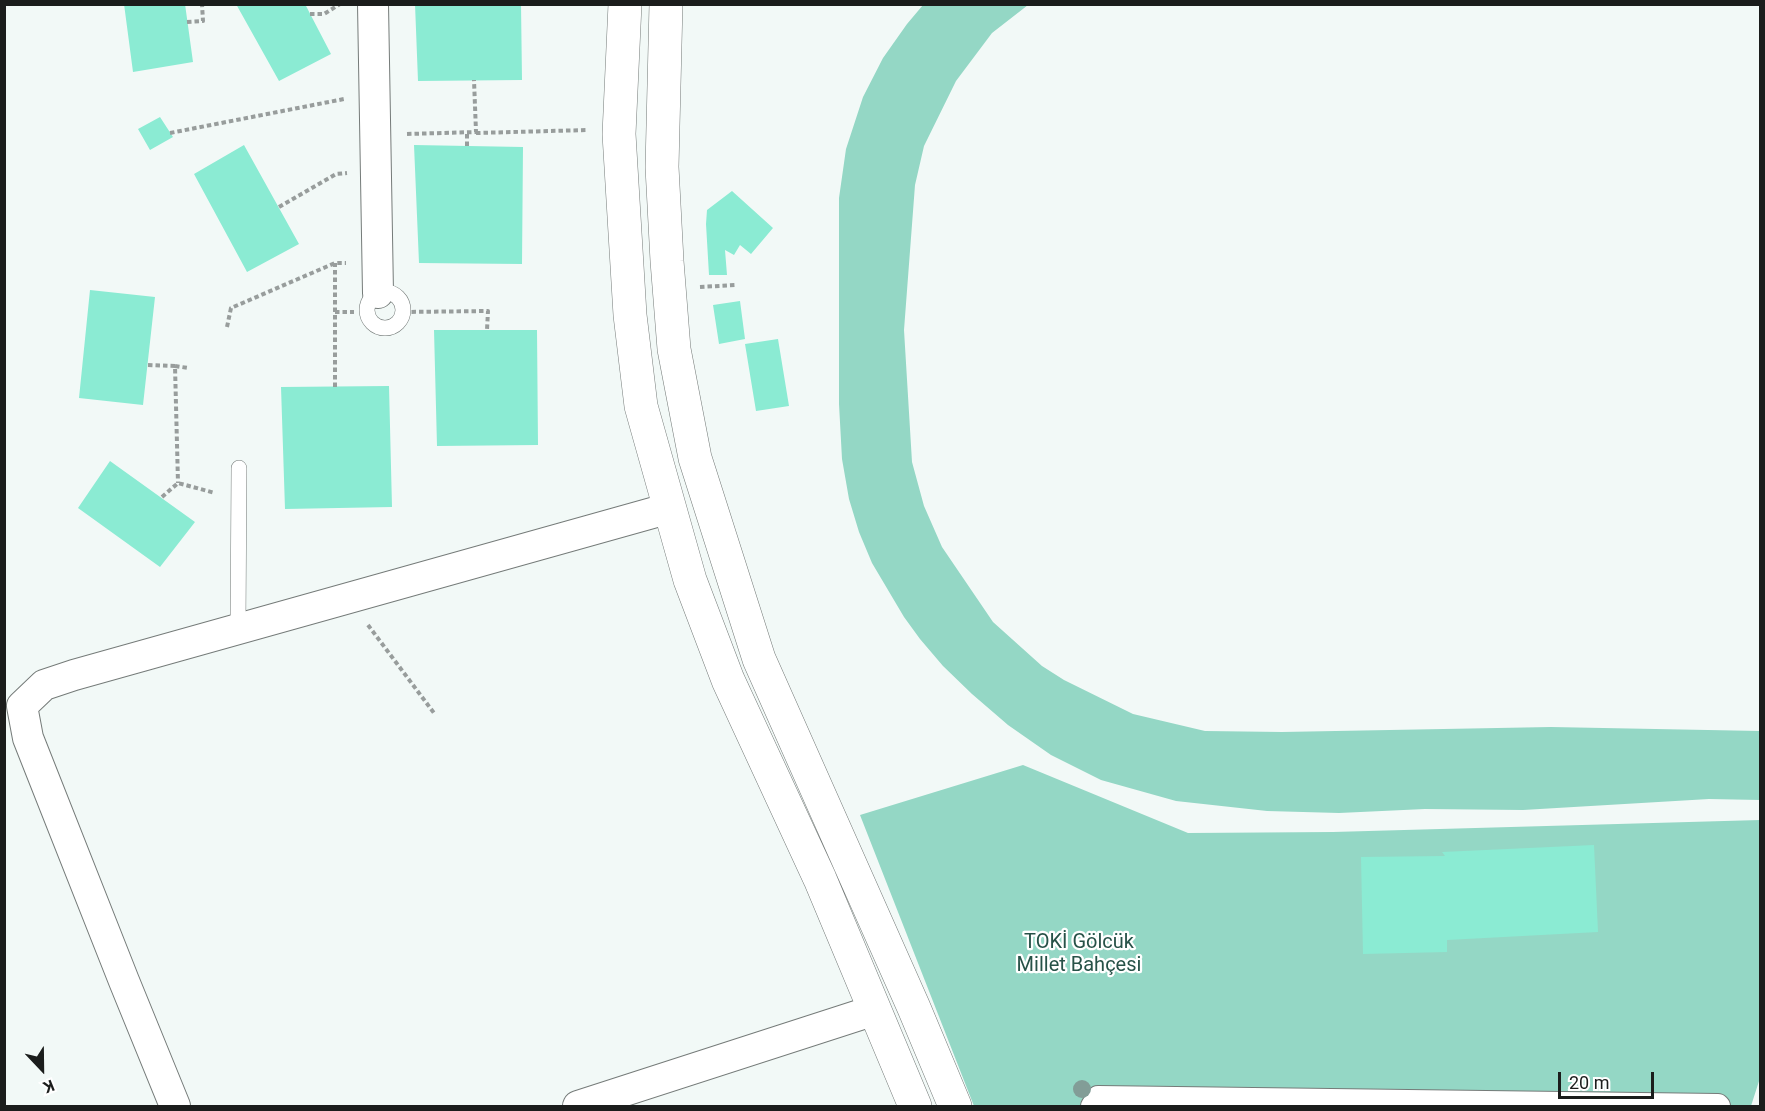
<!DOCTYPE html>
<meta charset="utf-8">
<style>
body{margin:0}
#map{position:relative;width:1765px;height:1111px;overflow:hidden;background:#f2f9f7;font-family:Roboto,sans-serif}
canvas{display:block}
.frame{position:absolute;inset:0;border:6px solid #1b1d1c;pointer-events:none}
.north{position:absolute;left:12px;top:1039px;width:60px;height:60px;-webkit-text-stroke:4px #fff;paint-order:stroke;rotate:158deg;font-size:16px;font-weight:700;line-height:24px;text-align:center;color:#1b1d1c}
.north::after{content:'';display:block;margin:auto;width:21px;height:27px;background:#1b1d1c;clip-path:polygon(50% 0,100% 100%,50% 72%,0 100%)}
.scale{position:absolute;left:1558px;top:1072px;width:96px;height:27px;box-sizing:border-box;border:3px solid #1b1d1c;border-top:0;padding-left:8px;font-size:18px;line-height:21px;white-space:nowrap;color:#1b1d1c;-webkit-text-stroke:4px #fff;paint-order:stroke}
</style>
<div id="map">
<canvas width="1765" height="1111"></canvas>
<div class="frame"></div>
<div class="north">K</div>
<div class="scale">20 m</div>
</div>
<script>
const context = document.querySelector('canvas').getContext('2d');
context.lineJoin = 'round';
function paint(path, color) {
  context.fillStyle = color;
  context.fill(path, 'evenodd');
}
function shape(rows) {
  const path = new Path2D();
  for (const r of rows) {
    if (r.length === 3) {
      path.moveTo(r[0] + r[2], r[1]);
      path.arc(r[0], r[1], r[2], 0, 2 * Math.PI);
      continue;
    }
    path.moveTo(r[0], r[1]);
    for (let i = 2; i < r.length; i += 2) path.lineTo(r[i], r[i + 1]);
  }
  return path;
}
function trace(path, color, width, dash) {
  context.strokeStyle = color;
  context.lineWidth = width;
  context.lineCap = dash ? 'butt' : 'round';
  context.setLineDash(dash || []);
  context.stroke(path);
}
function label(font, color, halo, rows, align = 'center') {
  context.font = font + ' Roboto,sans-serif';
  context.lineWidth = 4.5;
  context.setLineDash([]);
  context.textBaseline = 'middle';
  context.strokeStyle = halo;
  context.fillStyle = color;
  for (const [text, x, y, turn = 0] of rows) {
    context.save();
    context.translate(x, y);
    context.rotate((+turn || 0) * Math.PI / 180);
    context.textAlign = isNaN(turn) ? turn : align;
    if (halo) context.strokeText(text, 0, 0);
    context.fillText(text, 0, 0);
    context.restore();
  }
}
paint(shape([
 [923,5,1028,5,992,33,956,81,924,146,915,185,904,330,912,462,924,506,942,547,993,622,1042,666,1064,680,1133,714,1205,731,1282,732,1551,727,1760,731,1760,800,1709,799,1523,810,1425,809,1339,813,1267,811,1176,801,1101,780,1051,755,1008,725,972,694,943,666,920,639,904,617,872,563,859,532,849,499,842,459,839,404,839,198,846,149,863,97,883,58,907,24],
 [1023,765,1188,833,1333,832,1760,820,1760,1078,1751,1106,974,1106,860,815]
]), '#94d7c5');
paint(shape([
 [124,4,185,4,193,62,133,72],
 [236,4,305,4,331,54,279,81],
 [415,4,521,4,522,80,418,81],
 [160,117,173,137,150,150,138,129],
 [244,145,299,244,247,272,194,174],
 [414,145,523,147,522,264,419,263],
 [732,191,773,228,751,254,740,245,734,255,725,250,727,275,709,275,706,224,707,210],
 [90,290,155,297,143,405,79,398],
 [740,301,745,339,719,344,713,305],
 [434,330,537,330,538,445,437,446],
 [778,339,789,406,756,411,745,344],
 [389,386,392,507,285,509,281,387],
 [110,461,195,522,160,567,78,508],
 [1594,845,1598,932,1447,940,1447,952,1363,954,1361,857,1445,856,1442,852]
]), '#8bebd3');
const service = shape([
 [385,310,18],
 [238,629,239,468]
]);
const pedestrian = shape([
 [1092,1106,1098,1097,1718,1105,1719,1106]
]);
const minor = shape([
 [373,4,378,293],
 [175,1106,124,981,28,738,22,706,44,685,74,675,670,508],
 [578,1106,875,1010]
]);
const secondary = shape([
 [625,4,619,134,630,315,641,406,690,580,728,680,820,879,915,1106],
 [666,4,662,167,667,261,674,349,695,458,759,659,914,1008,955,1106]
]);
trace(service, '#757b79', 16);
trace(pedestrian, '#757b79', 24);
trace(minor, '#757b79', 32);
trace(secondary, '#757b79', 34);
trace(shape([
 [310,14,324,14,340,4],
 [187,22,203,21,202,4],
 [170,133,344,99],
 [476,133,588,130],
 [407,134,476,132,474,80],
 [467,146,467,133],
 [279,207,336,174,347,173],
 [700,287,735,285],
 [335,312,354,312],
 [404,312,488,311,487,330],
 [227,327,231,308,335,263,346,263],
 [148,365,175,366,178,483],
 [175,366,188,368],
 [335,387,335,263],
 [162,497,178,483,215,493],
 [368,625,434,713]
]), '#989d9c', 4, [4.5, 3]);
trace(service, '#fff', 15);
trace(pedestrian, '#fff', 22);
trace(minor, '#fff', 30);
trace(secondary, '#fff', 33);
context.fillStyle = '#829d97';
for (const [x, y] of [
 [1082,1089]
]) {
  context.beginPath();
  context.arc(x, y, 9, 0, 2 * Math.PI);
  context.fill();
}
label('20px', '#275248', '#fff', [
 ["TOKİ Gölcük",1079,943],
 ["Millet Bahçesi",1079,966]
]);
</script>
